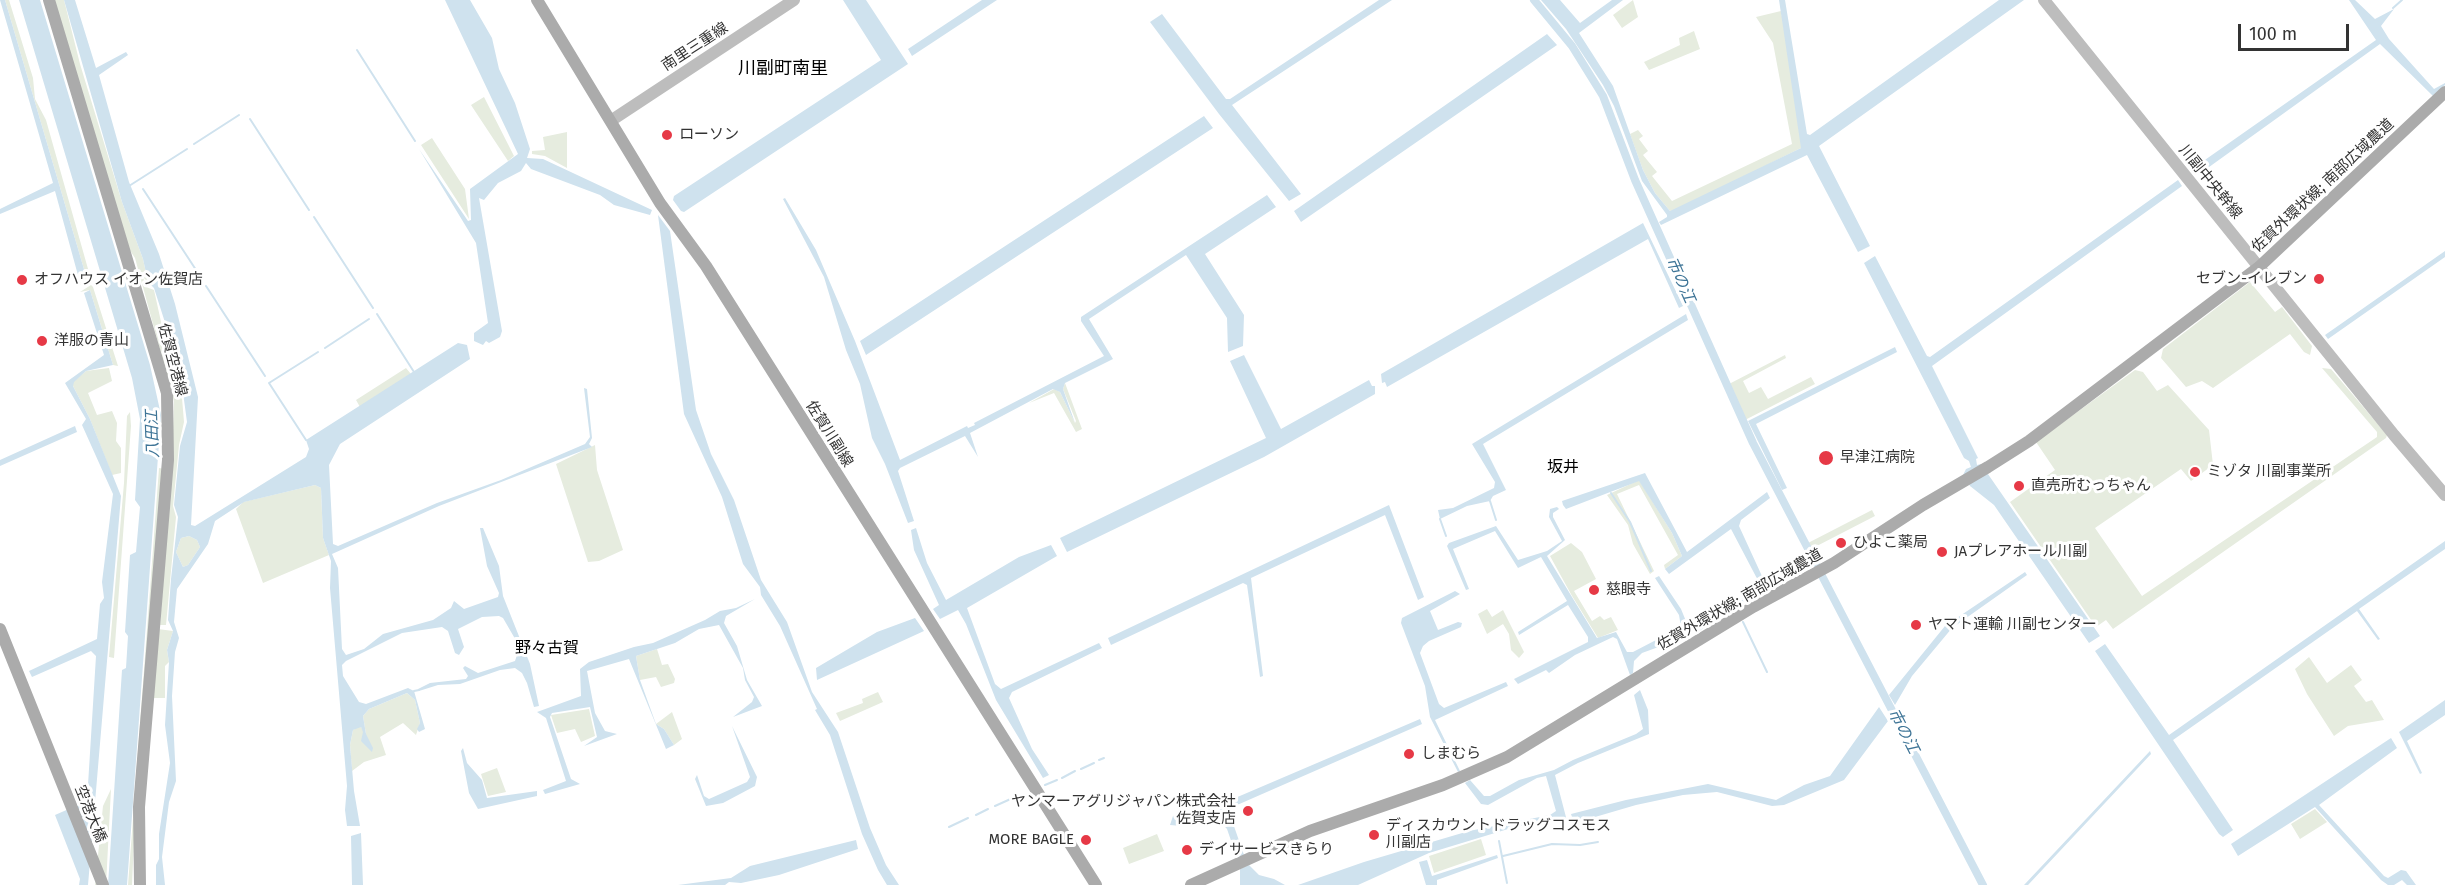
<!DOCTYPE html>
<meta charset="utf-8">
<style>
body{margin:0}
#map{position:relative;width:2445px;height:885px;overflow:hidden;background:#fff;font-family:"Fira Sans",sans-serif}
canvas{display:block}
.scale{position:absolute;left:2238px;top:24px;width:111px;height:27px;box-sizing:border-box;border:3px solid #333;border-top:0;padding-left:8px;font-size:18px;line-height:21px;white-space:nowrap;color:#333;-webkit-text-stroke:4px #fff;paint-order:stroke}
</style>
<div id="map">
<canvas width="2445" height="885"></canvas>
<div class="scale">100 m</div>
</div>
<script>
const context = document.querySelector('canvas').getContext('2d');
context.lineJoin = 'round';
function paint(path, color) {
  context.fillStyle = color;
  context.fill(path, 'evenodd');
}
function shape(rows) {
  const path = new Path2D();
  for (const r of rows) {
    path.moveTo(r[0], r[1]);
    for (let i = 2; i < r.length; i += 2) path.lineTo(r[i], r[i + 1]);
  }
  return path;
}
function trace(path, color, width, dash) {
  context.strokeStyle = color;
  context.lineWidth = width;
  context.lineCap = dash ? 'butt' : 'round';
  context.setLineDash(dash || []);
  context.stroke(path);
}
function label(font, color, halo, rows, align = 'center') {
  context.font = font + ' "Fira Sans","Noto Sans JP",sans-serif';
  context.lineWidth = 6;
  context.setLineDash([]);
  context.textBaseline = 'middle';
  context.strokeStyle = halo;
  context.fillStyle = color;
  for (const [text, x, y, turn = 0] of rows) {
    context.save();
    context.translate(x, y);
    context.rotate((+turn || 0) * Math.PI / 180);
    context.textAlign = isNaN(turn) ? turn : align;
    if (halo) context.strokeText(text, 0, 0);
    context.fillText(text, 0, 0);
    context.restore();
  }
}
paint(shape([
 [5,0,9,0,33,78,35,99,46,120,90,276,80,285,79,279,86,276],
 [54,0,64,0,80,64,122,202,143,259,148,282,143,277,146,287,154,290,167,349,181,386,184,422,179,445,173,506,176,517,166,625,160,625,172,461,174,401,135,258,127,246],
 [1633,0,1638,17,1622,28,1613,15],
 [1781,11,1803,144,1801,148,1676,210,1670,211,1655,193,1643,170,1630,134,1638,130,1643,136,1639,139,1648,151,1643,155,1657,172,1652,176,1672,201,1792,144,1773,43,1756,17],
 [1694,31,1700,49,1649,70,1644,62,1680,45,1679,38],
 [484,97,514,156,508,161,471,105],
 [567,132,567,168,545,156,532,154,532,151,545,150,543,137],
 [432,138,465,189,469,219,421,145],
 [2250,282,2275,312,2282,307,2312,346,2310,355,2304,352,2290,334,2213,388,2202,381,2186,387,2161,358,2163,349],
 [91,285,93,287,118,366,113,365,90,290,80,292],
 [1785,355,1786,358,1743,381,1749,393,1761,387,1768,399,1811,377,1815,384,1745,420,1729,384],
 [109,368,112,381,88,393,97,415,112,411,117,423,116,441,121,448,121,473,112,475,90,419,73,386,73,382,86,371],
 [406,368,411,374,360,407,356,400],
 [2322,368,2331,369,2387,435,2386,438,2113,629,2106,620,2096,627,2010,502,2055,470,2036,442,2135,370,2143,372,2157,391,2168,385,2209,430,2213,465,2191,481,2181,469,2095,528,2142,596,2377,437,2377,432],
 [1065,383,1082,429,1076,432,1054,393,1029,403,1054,389,1060,392,1075,423,1076,421,1063,389],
 [130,412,131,426,114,658,109,657,124,483,127,416],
 [595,445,597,470,623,550,599,561,588,562,556,464],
 [159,468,164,469,135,818,132,885,128,885],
 [1639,480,1672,533,1682,556,1665,569,1664,565,1678,555,1639,485,1617,494,1654,571,1650,574,1633,544,1628,525,1607,495],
 [315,485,321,488,323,538,329,555,263,583,236,509,243,502],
 [1872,510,1875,516,1811,549,1808,543],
 [189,536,197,540,200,547,188,565,183,567,176,552,181,538],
 [1571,543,1582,552,1596,579,1574,591,1592,621,1600,616,1604,620,1611,617,1618,630,1598,638,1572,596,1550,556],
 [1487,609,1492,617,1503,610,1524,652,1519,658,1511,650,1509,634,1503,624,1487,634,1478,614],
 [158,629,173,631,167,650,169,662,165,666,165,698,153,698],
 [657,649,662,665,668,664,675,679,674,683,661,687,656,677,640,680,636,656],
 [2309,657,2327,683,2351,665,2362,680,2354,686,2366,702,2372,700,2384,720,2348,726,2334,736,2307,694,2295,669],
 [878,692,883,702,840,721,836,713,863,703,862,699],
 [407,693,415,700,420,723,416,735,403,723,380,737,386,755,364,762,352,771,350,745,353,730,360,726,366,734,363,716,369,709],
 [589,709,595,736,581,742,575,729,557,733,551,715],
 [672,712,682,739,674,745,664,729,656,724],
 [497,768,506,792,488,796,481,774],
 [111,789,106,885,95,885,103,806],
 [2315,809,2327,822,2300,839,2291,824],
 [1157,834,1164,851,1129,864,1123,848],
 [1481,839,1486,855,1434,873,1429,856]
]), '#e6ecdf');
paint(shape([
 [0,0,5,0,86,276,83,279,79,279,55,191,0,214,0,209,53,183],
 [19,0,40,0,150,365,161,415,127,885,108,885,122,670,126,668,128,636,125,632,130,555,136,552,140,507,135,500,140,419,132,378],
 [64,0,75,0,96,68,126,52,128,55,99,75,129,182,159,254,175,304,198,397,191,525,195,526,306,457,309,449,306,440,458,343,467,345,470,359,340,444,329,465,333,544,338,546,437,503,501,480,585,444,590,437,584,388,587,389,592,438,589,444,592,447,439,506,332,554,338,568,342,649,346,655,364,649,383,634,433,620,451,608,454,601,464,609,498,597,499,593,487,566,480,528,483,528,499,566,503,596,530,664,539,706,534,707,527,683,522,673,515,668,500,670,460,684,438,685,419,691,418,689,430,683,466,679,468,676,463,668,465,666,478,673,515,661,517,655,514,637,503,618,499,616,482,617,458,629,464,647,459,655,455,653,448,631,442,627,402,633,346,661,342,665,343,676,359,702,366,704,408,688,414,691,425,729,419,732,417,729,420,723,415,700,407,693,369,709,363,716,366,734,373,748,372,752,361,741,363,732,361,727,353,730,350,745,354,791,360,826,347,826,345,810,347,786,330,588,331,561,323,538,321,488,315,485,244,502,215,521,208,544,177,589,174,622,179,638,175,652,172,696,176,781,169,802,162,857,165,885,156,885,156,865,159,859,159,834,170,763,165,725,169,662,167,650,173,631,168,620,171,579,178,517,174,505,180,446,187,422,182,385,169,335,154,288,148,282,143,259,122,202],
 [189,536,197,540,200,547,188,565,183,567,176,552,181,538],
 [445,0,470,0,492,38,499,69,515,103,530,149,527,158,543,159,652,210,650,215,614,205,600,195,531,169,526,163,521,171,498,183,484,200,479,198,502,331,500,337,489,343,486,341,483,345,474,341,474,333,488,323,476,243,419,149,468,221,471,220,470,189,518,154],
 [843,0,866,0,908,64,684,212,681,211,673,200,674,196,881,60],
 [982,0,997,0,912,56,908,49],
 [1379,0,1392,0,1232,105,1301,194,1289,201,1219,114,1150,22,1162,14,1226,99,1230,99],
 [1541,0,1560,0,1580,23,1612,0,1623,0,1579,33,1613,86,1643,170,1655,193,1670,211,1801,148,1779,0,1785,0,1807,134,1810,135,1999,0,2024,0,1819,146,1870,246,1858,252,1807,155,1661,225,1659,222,1667,217,1667,215,1642,181,1614,106,1603,85,1566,29],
 [2349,0,2355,0,2375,19,2394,9,2381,26,2389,39,2434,89,2445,83,2445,85,2433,96,2380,44,2198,175,2192,169,2376,40],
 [1547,34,1557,45,1301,222,1294,211],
 [1204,116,1213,128,866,355,860,341],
 [2178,180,2182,186,1932,366,1978,458,1976,459,1977,465,1981,464,2100,636,2089,643,1994,505,1970,486,1963,475,1966,469,1971,467,1969,461,1964,458,1864,263,1875,256,1927,356,1930,357],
 [1267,195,1276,207,1205,254,1244,315,1243,346,1228,352,1227,318,1186,255,1089,319,1113,359,1065,383,1063,389,1075,423,1060,392,1053,389,970,433,978,457,965,436,900,468,898,471,914,521,908,523,885,464,872,438,860,384,846,350,824,277,783,199,785,198,816,250,855,341,900,460,967,426,968,428,975,425,974,423,1104,356,1081,321,1081,317],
 [658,215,670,231,696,410,711,454,734,500,761,580,787,622,812,692,838,732,870,828,886,865,899,885,887,885,878,870,862,834,830,735,815,710,817,709,780,626,761,595,760,587,743,564,722,497,684,414],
 [1643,223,1683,306,1679,308,1648,239,1387,387,1385,382,1382,383,1381,374],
 [2445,251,2445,257,2328,339,2325,335],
 [90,290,113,365,86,371,74,382,73,386,90,419,121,496,88,885,79,885,80,879,55,815,87,801,96,656,91,651,32,677,29,671,97,639,100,604,104,598,102,582,113,494,82,425,86,419,65,383,104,355,84,293],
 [1686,314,1688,320,1483,444,1506,490,1493,496,1490,501,1467,506,1440,519,1438,510,1453,508,1494,488,1495,482,1472,444],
 [1895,347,1897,352,1756,424,1787,488,1782,490,1748,421],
 [1244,355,1281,429,1369,380,1372,386,1375,386,1375,394,1264,457,1067,552,1060,538,1266,438,1230,361],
 [75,426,77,432,0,466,0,460],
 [1645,473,1687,552,1767,492,1770,498,1741,520,1739,526,1767,587,1763,590,1731,529,1669,574,1665,569,1682,556,1672,533,1639,481,1566,509,1563,505,1562,501],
 [1389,505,1424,597,1418,600,1385,515,1251,578,1263,676,1260,677,1247,585,1243,583,1111,645,1108,638],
 [1557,507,1559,509,1553,513,1553,517,1565,540,1547,556,1597,638,1616,632,1627,652,1633,652,1681,627,1679,615,1655,578,1659,576,1681,609,1690,631,1686,637,1642,653,1634,661,1633,673,1630,675,1617,639,1613,637,1575,655,1549,673,1546,670,1518,684,1514,679,1588,642,1588,637,1568,605,1519,635,1518,632,1567,601,1541,557,1518,568,1495,531,1453,549,1469,589,1466,590,1447,546,1449,543,1496,526,1518,560,1547,551,1562,541,1549,517,1550,509],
 [916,528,927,563,946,600,1019,557,1051,545,1057,556,967,608,995,684,1001,689,1099,643,1102,648,1012,692,1009,698,1032,749,1049,775,1043,778,996,700,966,624,958,610,940,619,933,609,939,605,914,550,911,530],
 [2445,541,2445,549,2359,609,2380,639,2378,640,2357,611,2173,740,2233,830,2223,837,2219,834,2095,651,2105,644,2169,735],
 [2025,572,2027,575,1952,628,1912,676,1895,705,1889,695,1945,626],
 [1455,591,1460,594,1430,611,1438,630,1458,622,1462,623,1461,627,1429,641,1423,646,1420,653,1439,704,1444,708,1506,682,1508,686,1435,720,1460,771,1458,772,1430,717,1425,686,1401,623,1402,618],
 [755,599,726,616,724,623,737,646,747,680,762,706,733,717,752,702,754,697,745,680,743,668,719,625,699,629,675,643,636,656,640,680,656,724,664,729,674,745,666,749,629,659,587,671,595,713,605,731,617,734,584,746,597,737,590,707,552,713,550,717,571,779,580,784,545,794,543,790,566,781,546,718,537,712,581,696,580,669,589,662,634,647,653,643,705,620,720,611,736,608],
 [915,618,924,631,817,680,816,668,877,632],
 [1640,690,1648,710,1649,734,1578,763,1555,775,1567,821,1518,826,1429,853,1358,885,1298,885,1364,862,1469,831,1550,815,1556,811,1546,776,1537,778,1488,805,1481,804,1465,783,1470,780,1484,796,1490,796,1519,780,1554,770,1573,760,1636,734,1643,729,1634,695],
 [2445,700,2445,715,2407,741,2422,773,2420,774,2399,732],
 [1879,707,1888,721,1844,780,1784,805,1772,806,1717,792,1683,795,1636,805,1578,822,1572,817,1571,814,1626,800,1708,784,1776,800,1804,785,1830,776],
 [1420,719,1422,724,1228,809,1244,855,1237,858,1227,829,1215,816,1182,826,1170,825,1173,816,1197,808,1200,813],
 [732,726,757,777,755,786,723,803,706,806,695,779,697,775,704,796,709,799,747,782,750,777],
 [2391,738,2397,748,2319,805,2384,876,2388,878,2401,870,2406,871,2416,885,2407,885,2402,880,2394,885,2388,885,2381,880,2315,807,2238,856,2231,844,2234,842],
 [463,748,467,763,482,780,487,798,537,791,537,796,478,809,469,793,461,751],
 [2150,751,2151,754,2028,885,2024,885],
 [361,833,363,885,352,885,351,836],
 [856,840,858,849,779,875,741,883,729,882,725,885,678,885,731,878,750,866],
 [1497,855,1498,858,1437,880,1437,885,1426,885,1419,862,1427,860,1432,876],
 [1249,865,1259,875,1274,879,1285,885,1240,885,1240,869]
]), '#cfe2ee');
trace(shape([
 [2393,8,2402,0],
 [357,50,415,141],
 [250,119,309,210],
 [194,144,239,115],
 [129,186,187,149],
 [143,189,202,279],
 [314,217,373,308],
 [206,286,265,376],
 [377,314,414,372],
 [325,348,369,319],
 [306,440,269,383,318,352],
 [1611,493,1630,522,1651,571],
 [1490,501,1496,520],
 [1440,519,1446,536],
 [1743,622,1767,672],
 [1699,630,1762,588],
 [414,691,419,690],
 [1099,760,1104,758],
 [1081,769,1094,763],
 [1062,778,1075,771],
 [1045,785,1057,780],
 [995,806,1015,797],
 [976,815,988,809],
 [949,827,968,818],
 [1499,841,1507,883],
 [1503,856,1552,844,1580,845,1598,842]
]), '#cfe2ee', 2);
trace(shape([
 [1534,0,1572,46,1603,96,1635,180,1753,443,1817,566],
 [1822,576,1983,885]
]), '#cfe2ee', 8);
trace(shape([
 [2044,0,2394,435,2445,495],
 [612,120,794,0]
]), '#bdbdbd', 12);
trace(shape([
 [49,0,167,393,168,460,139,807,140,885],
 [537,0,660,203,706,266,1096,885],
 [0,629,103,885],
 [1191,885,1310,831,1443,785,1507,757,1753,607,1834,563,1923,505,1988,467,2029,441,2259,267,2445,92]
]), '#ababab', 12);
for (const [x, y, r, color] of [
 [667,135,6,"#e63946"],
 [2319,279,6,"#e63946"],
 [22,280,6,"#e63946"],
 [42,341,6,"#e63946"],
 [1826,458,8,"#e63946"],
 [2195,472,6,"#e63946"],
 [2019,486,6,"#e63946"],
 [1841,543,6,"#e63946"],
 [1942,552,6,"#e63946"],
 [1594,590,6,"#e63946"],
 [1916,625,6,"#e63946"],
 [1409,754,6,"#e63946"],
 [1248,811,6,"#e63946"],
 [1374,835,6,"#e63946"],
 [1086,840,6,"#e63946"],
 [1187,850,6,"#e63946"]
]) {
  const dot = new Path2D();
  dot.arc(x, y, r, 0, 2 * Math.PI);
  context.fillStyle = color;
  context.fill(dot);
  trace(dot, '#fff', 2);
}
label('15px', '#333', '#fff', [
 ["南里三重線",695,47,-33],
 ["川副中央幹線",2210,182,51],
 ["佐賀外環状線; 南部広域農道",2323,186,-43],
 ["佐賀空港線",172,360,75],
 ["佐賀川副線",829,434,58],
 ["佐賀外環状線; 南部広域農道",1740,600,-30],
 ["空港大橋",90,814,68]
]);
label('15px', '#333', '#fff', [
 ["ローソン",679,135],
 ["セブン-イレブン",2307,279,"right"],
 ["オフハウス イオン佐賀店",34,280],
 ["洋服の青山",54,341],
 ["早津江病院",1840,458],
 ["ミゾタ 川副事業所",2207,472],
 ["直売所むっちゃん",2031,486],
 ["ひよこ薬局",1853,543],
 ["JAプレアホール川副",1954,552],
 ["慈眼寺",1606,590],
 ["ヤマト運輸 川副センター",1928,625],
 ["しまむら",1421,754],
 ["ヤンマーアグリジャパン株式会社",1236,802,"right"],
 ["佐賀支店",1236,819,"right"],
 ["ディスカウントドラッグコスモス",1386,826],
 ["川副店",1386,843],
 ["MORE BAGLE",1074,840,"right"],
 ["デイサービスきらり",1199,850]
], 'left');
label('italic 16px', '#3f7597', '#fff', [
 ["市の江",1680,280,66],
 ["八田江",153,434,-92],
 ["市の江",1903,731,63]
]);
label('16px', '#000', '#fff', [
 ["坂井",1563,468],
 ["野々古賀",547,649]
]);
label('18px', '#000', '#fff', [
 ["川副町南里",783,69]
]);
</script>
